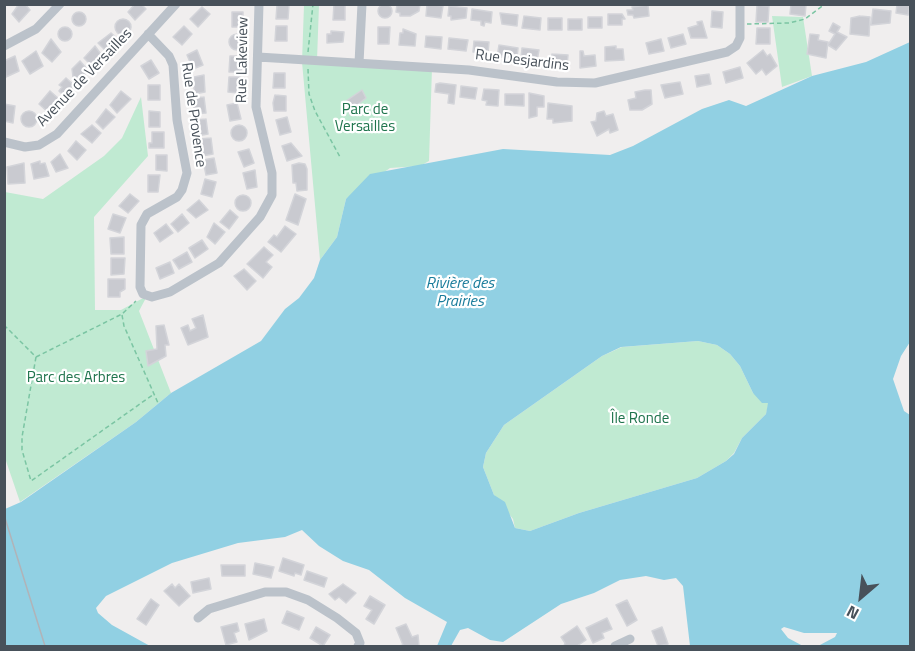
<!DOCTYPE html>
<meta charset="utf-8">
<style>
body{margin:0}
#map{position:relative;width:915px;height:651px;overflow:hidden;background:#f0eeee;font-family:"Titillium Web",sans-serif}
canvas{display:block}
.frame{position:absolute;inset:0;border:6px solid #48515a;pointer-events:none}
.north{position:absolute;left:831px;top:567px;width:60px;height:60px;-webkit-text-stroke:4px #fff;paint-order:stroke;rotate:208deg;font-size:16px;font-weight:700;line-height:24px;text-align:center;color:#48515a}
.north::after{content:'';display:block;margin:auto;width:21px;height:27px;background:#48515a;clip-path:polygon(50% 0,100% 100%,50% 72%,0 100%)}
</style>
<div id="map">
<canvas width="915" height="651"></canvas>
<div class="frame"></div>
<div class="north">N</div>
</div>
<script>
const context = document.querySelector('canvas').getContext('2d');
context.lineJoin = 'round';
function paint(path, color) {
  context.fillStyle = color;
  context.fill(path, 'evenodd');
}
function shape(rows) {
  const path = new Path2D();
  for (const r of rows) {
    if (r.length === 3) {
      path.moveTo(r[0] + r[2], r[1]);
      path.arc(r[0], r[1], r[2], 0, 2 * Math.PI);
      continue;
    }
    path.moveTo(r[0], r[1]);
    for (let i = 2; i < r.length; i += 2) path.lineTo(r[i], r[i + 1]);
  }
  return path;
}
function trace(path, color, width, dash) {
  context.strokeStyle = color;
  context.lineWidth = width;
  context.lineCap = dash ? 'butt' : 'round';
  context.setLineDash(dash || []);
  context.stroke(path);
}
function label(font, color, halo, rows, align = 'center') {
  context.font = font + ' "Titillium Web",sans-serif';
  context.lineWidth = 4.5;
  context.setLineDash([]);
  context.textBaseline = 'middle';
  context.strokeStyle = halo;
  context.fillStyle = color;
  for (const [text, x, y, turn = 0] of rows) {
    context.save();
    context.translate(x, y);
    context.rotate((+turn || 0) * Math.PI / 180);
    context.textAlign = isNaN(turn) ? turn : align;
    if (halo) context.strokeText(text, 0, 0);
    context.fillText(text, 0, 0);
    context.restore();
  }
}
paint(shape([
 [304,5,319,5,317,60,432,68,429,161,420,166,390,168,346,199,337,237,320,260,302,62],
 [772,16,803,17,812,76,782,87],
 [141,97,148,156,94,217,95,310,121,310,147,296,139,311,171,393,136,422,20,502,5,458,5,192,43,199,104,156,122,138],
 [698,341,717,345,730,354,740,366,753,393,769,402,766,414,742,438,734,453,726,461,697,478,579,513,530,531,515,528,513,519,494,495,483,467,486,453,504,425,602,356,622,347]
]), '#c0ead2');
paint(shape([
 [910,42,910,342,901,356,893,379,904,411,910,415,910,646,818,646,835,637,837,633,804,633,784,627,781,629,788,638,803,646,690,646,683,586,676,578,664,580,646,576,620,580,594,593,561,604,503,642,490,640,468,628,460,630,451,646,437,646,447,622,405,598,369,570,343,561,319,546,302,530,285,537,238,543,172,563,106,596,96,608,98,613,112,625,150,646,5,646,5,509,21,502,136,422,171,393,261,341,285,309,299,298,314,278,320,260,337,237,346,199,370,174,503,149,610,155,633,146,702,109,729,100,746,106,812,76,866,62],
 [698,341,717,345,730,354,740,366,753,393,762,403,768,403,766,414,742,438,734,454,726,461,697,478,579,513,530,531,515,528,505,502,494,495,483,467,486,453,504,425,602,356,621,347]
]), '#91d0e3');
const building = shape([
 [25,4,30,10,19,22,12,14,19,4,25,4],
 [135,4,141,4,146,9,135,20,128,12,135,4],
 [334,4,345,4,345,20,333,20,334,4],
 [397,4,420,4,419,11,410,16,400,16,400,13,396,12,397,4],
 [427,4,443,6,441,18,426,16,427,4],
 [791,4,806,5,805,16,790,14,791,4],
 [897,4,910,4,908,15,896,13,897,4],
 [385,11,7],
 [277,5,289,5,288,19,276,19,277,5],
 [648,5,649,16,634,18,633,15,628,15,627,10,633,10,632,7,648,5],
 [757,5,769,6,768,22,756,22,757,5],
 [449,6,467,8,466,18,451,20,451,16,448,16,449,6],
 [202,7,210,14,198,27,190,19,202,7],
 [472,9,492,12,491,23,485,22,484,26,481,25,481,21,471,20,472,9],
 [873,9,891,11,890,23,871,25,873,9],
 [712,11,723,12,722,28,711,27,712,11],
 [79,19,7],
 [232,12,243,12,243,27,232,27,232,12],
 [500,13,518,15,517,26,502,24,500,13],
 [608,14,622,14,625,19,622,19,622,25,608,25,608,14],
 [524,16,541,18,540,30,522,28,524,16],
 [860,16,870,17,869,36,850,34,851,18,860,16],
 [588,17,602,17,602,28,588,28,588,17],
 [548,18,562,18,562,30,548,30,548,18],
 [568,19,582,19,582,30,568,30,568,19],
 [123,27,8],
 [702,21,707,38,691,38,688,28,698,25,697,22,702,21],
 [833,23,840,27,837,32,847,37,836,50,828,45,835,34,829,31,833,23],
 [184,26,192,34,182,45,173,37,184,26],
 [276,26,287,26,287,41,275,41,276,26],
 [65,34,7],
 [378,27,390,27,389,44,378,44,378,27],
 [757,28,770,28,770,44,756,44,757,28],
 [403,29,416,34,415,46,399,45,400,33,403,33,403,29],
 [331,31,344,32,343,42,327,43,327,34,331,34,331,31],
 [111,33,119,40,106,51,98,43,111,33],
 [683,34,686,44,671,48,668,38,683,34],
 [810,34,819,35,818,40,828,42,826,58,807,54,810,34],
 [237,42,8],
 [426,36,442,37,441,49,425,47,426,36],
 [449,38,468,40,466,51,448,49,449,38],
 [51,39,61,52,52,62,42,53,51,39],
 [661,39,664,51,649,54,646,43,661,39],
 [474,41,489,42,488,53,473,52,474,41],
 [499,45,518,48,517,58,497,57,499,45],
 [95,46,103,57,94,68,84,58,95,46],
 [616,46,616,49,623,49,624,60,605,61,605,47,616,46],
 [522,48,539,50,537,61,521,59,522,48],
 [197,50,203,65,193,69,187,55,197,50],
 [763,50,767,56,770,54,777,66,766,75,762,69,756,74,747,63,763,50],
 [36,51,43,66,30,74,22,61,36,51],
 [580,51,583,51,584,56,595,55,596,66,580,68,580,51],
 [552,54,568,55,567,67,551,65,552,54],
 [15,56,19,71,6,77,4,61,15,56],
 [230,56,241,56,241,72,229,72,230,56],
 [151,60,159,73,149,79,141,66,151,60],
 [80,61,88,70,79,82,73,77,72,69,80,61],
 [740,67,743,78,726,83,723,72,740,67],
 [274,73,285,73,285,88,273,88,274,73],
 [709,74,711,84,697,87,695,76,709,74],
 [204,75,205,92,194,94,194,77,204,75],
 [229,77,240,77,239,93,228,92,229,77],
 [66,78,75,86,66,98,59,91,62,87,59,85,66,78],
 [680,82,683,94,665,98,661,85,680,82],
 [440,83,456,85,454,104,448,103,449,94,435,92,436,84,440,83],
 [148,85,160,85,160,100,148,100,148,85],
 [461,86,477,88,475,99,460,97,461,86],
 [484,89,499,90,498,106,486,105,487,101,482,100,484,89],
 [362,90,366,98,357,105,357,114,350,115,346,101,362,90],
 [645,90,651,90,652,104,642,110,630,110,628,100,636,98,635,92,645,90],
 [50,91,59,99,50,114,39,104,50,91],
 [121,91,131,99,117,113,110,105,121,91],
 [529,93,544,96,544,107,537,107,537,116,529,118,529,93],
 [505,94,524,94,524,106,505,105,505,94],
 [275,95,286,96,286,111,274,111,273,103,275,95],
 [204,97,206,113,194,114,193,98,204,97],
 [237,103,241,119,230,121,227,105,237,103],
 [548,103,572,106,572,121,553,123,553,119,547,119,548,103],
 [4,104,15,106,13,123,4,121,4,104],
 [106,109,115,117,103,129,96,122,106,109],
 [29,119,8],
 [149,111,160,112,160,127,149,127,149,111],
 [604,111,606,116,613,114,618,130,610,133,609,129,597,136,591,122,596,121,597,113,604,111],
 [287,117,291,132,280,135,276,120,287,117],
 [206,119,208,134,197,136,195,120,206,119],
 [92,125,101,133,92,143,81,134,92,125],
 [239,133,8],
 [152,132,164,132,164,148,149,148,149,143,152,143,152,132],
 [211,138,213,154,202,156,199,139,211,138],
 [76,141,86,150,77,160,68,151,76,141],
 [291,143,302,156,287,161,282,146,291,143],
 [249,149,254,163,244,167,238,152,249,149],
 [60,154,68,168,56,172,51,162,60,154],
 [156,155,167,155,167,171,156,170,156,155],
 [214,158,217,173,206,175,203,160,214,158],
 [40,161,40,164,45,163,49,176,34,179,31,164,40,161],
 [24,163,25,183,8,184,7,167,24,163],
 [299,163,305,164,307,169,307,190,297,191,296,183,293,183,292,165,299,163],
 [255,170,257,187,247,189,243,173,255,170],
 [148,175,160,175,158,192,148,192,148,175],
 [205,179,216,182,212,197,201,194,205,179],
 [130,194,139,201,128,213,119,206,130,194],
 [295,194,306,199,298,225,286,220,295,194],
 [243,203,8],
 [199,200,208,210,196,218,187,210,199,200],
 [230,210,238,217,229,229,220,222,230,210],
 [113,214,126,218,120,233,108,229,113,214],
 [182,214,189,223,178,232,171,224,182,214],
 [214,223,225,232,215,244,207,237,214,223],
 [166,224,173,233,160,242,154,233,166,224],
 [285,226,296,234,281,252,268,242,274,235,277,237,285,226],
 [124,237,124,254,111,254,110,238,124,237],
 [202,240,208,249,195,258,189,248,202,240],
 [264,247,273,255,266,262,272,267,263,278,247,264,264,247],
 [187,252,192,262,179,269,173,260,187,252],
 [111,258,125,258,124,274,111,275,111,258],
 [170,262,174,273,160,279,156,268,170,262],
 [244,269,256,281,247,290,234,276,244,269],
 [108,279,125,279,125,289,120,292,120,297,108,297,108,279],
 [203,315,208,337,188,345,181,328,188,325,190,331,196,328,192,319,203,315],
 [164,325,169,345,165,345,166,356,148,366,146,351,157,349,156,326,164,325],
 [283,558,304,565,301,575,295,573,294,576,279,571,283,558],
 [255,563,274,567,271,578,253,574,255,563],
 [221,565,245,565,245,576,222,576,221,565],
 [307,571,327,578,324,587,304,580,307,571],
 [209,578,211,589,193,593,191,582,209,578],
 [172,584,175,588,179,584,190,596,179,606,164,591,172,584],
 [343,584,356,593,346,603,339,597,335,600,329,594,343,584],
 [370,596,385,605,374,624,366,619,372,610,364,606,370,596],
 [151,599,159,605,146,625,137,619,151,599],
 [627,600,637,620,627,626,616,605,627,600],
 [287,611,304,618,299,630,282,623,287,611],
 [607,618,612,629,602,633,604,638,593,643,586,628,607,618],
 [264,619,267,631,249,640,245,624,264,619],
 [237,623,239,631,234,633,237,642,226,645,221,627,237,623],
 [406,624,412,637,418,635,419,646,399,646,403,645,396,628,406,624],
 [577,626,586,640,577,646,564,646,565,643,561,637,577,626],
 [316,627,330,635,323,646,310,638,316,627],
 [662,627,668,644,658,646,652,631,662,627]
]);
paint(building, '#c9cad0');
trace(building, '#d3d4d9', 1.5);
trace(shape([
 [747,24,789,23,805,19,825,4],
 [308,52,313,4],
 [308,69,309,94,315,111,340,157],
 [122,315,124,326,158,403],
 [4,325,35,356],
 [36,357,22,437,22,450,31,481,154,394],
 [36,357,122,314,136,301]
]), '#7bc5a3', 1.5, [4.5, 3]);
trace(shape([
 [148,34,169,56,173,65,177,120,187,173,182,190,177,197,147,214,141,225,140,287,143,294,152,297,170,292,219,263,260,217,272,195,272,173,256,107,259,4],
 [4,46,36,29,60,4],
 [258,57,469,70,557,82,595,83,727,52,736,46,740,38,740,4],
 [359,63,362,4],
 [4,142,25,147,39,145,57,134,176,4],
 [198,618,209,609,265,592,286,592,308,600,337,618,356,633,360,643,358,646],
 [615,646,630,639]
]), '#bbc2ca', 9);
trace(shape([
 [4,515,45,646]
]), '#b1b3b8', 1.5);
label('15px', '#48515a', '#fff', [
 ["Rue Lakeview",243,60,-89],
 ["Rue Desjardins",522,61,7],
 ["Avenue de Versailles",85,78,-46],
 ["Rue de Provence",193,115,82]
]);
label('15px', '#1f744d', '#fff', [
 ["Parc de",365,110],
 ["Versailles",365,127],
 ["Parc des Arbres",76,378],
 ["Île Ronde",640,419]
]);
label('italic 16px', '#197c9b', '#fff', [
 ["Rivière des",460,284],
 ["Prairies",460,302]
]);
</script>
